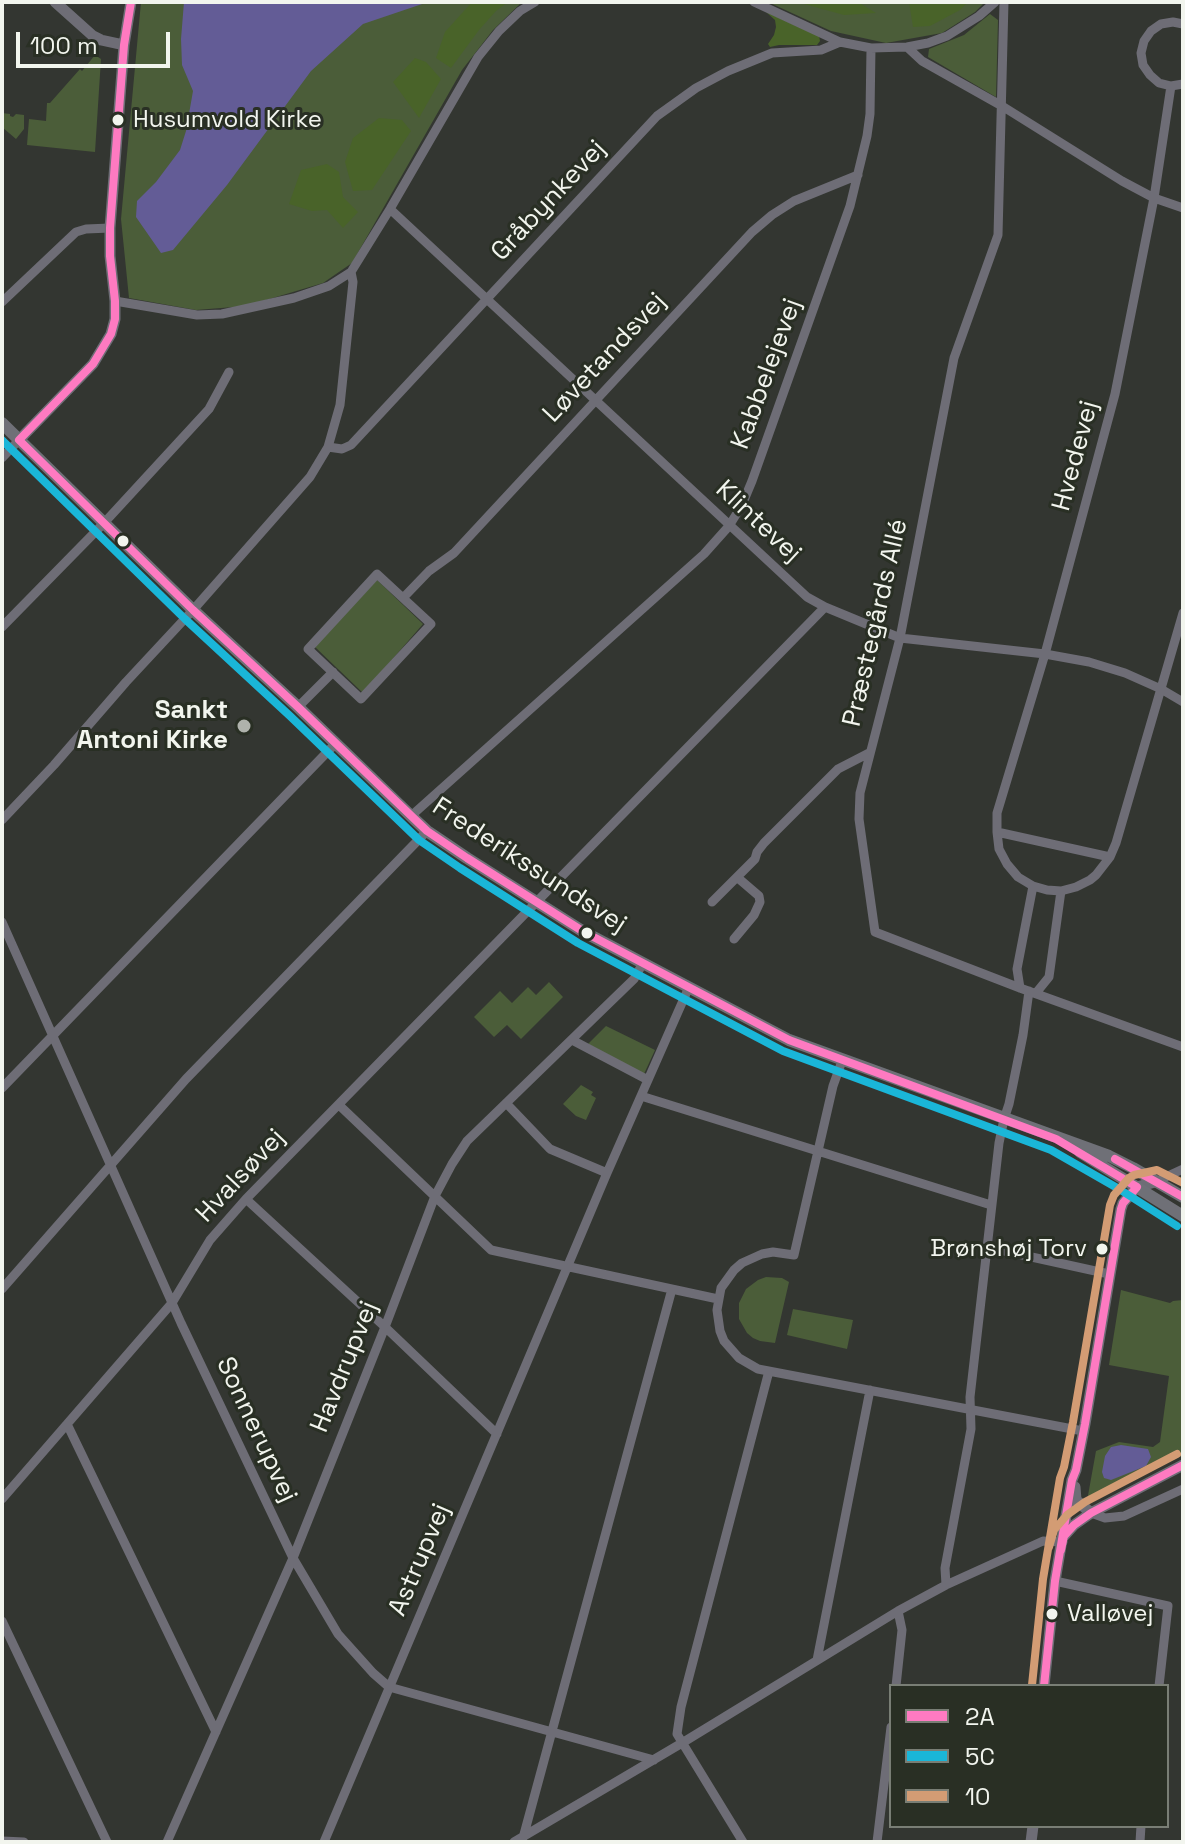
<!DOCTYPE html>
<meta charset="utf-8">
<style>
body{margin:0}
#map{position:relative;width:1185px;height:1844px;overflow:hidden;background:#333631;font-family:"Space Grotesk",sans-serif}
canvas{display:block}
.frame{position:absolute;inset:0;border:4px solid #f2f5ee;pointer-events:none}
.legend{position:absolute;left:889px;top:1684px;width:280px;height:144px;box-sizing:border-box;background:#292f24;border:2px solid #797e75;margin:0;padding:10px 14px;list-style:none;font-size:24px;color:#f2f5ee}
.legend li{display:flex;align-items:center;gap:16px;height:40px}
.legend b{width:40px;border:2px solid #797e75}
.scale{position:absolute;left:16px;top:32px;width:154px;height:36px;box-sizing:border-box;border:4px solid #f2f5ee;border-top:0;padding-left:10px;font-size:24px;line-height:28px;white-space:nowrap;color:#f2f5ee;-webkit-text-stroke:6px #292f24;paint-order:stroke}
</style>
<div id="map">
<canvas width="1185" height="1844"></canvas>
<div class="frame"></div>
<ul class="legend">
<li><b style="height:10px;background:#fe7ac1"></b>2A</li>
<li><b style="height:10px;background:#1ab6d8"></b>5C</li>
<li><b style="height:10px;background:#d39c74"></b>10</li>
</ul>
<div class="scale">100 m</div>
</div>
<script>
const context = document.querySelector('canvas').getContext('2d');
context.lineJoin = 'round';
function paint(path, color) {
  context.fillStyle = color;
  context.fill(path, 'evenodd');
}
function shape(rows) {
  const path = new Path2D();
  for (const r of rows) {
    path.moveTo(r[0], r[1]);
    for (let i = 2; i < r.length; i += 2) path.lineTo(r[i], r[i + 1]);
  }
  return path;
}
function trace(path, color, width, dash) {
  context.strokeStyle = color;
  context.lineWidth = width;
  context.lineCap = dash ? 'butt' : 'round';
  context.setLineDash(dash || []);
  context.stroke(path);
}
function label(font, color, halo, rows, align = 'center') {
  context.font = font + ' "Space Grotesk",sans-serif';
  context.lineWidth = 6;
  context.setLineDash([]);
  context.textBaseline = 'middle';
  context.strokeStyle = halo;
  context.fillStyle = color;
  for (const [text, x, y, turn = 0] of rows) {
    context.save();
    context.translate(x, y);
    context.rotate((+turn || 0) * Math.PI / 180);
    context.textAlign = isNaN(turn) ? turn : align;
    if (halo) context.strokeText(text, 0, 0);
    context.fillText(text, 0, 0);
    context.restore();
  }
}
paint(shape([
 [141,2,522,2,493,30,462,70,352,263,323,283,246,306,196,310,129,298,121,219],
 [768,2,985,2,975,12,942,33,886,43,831,31],
 [990,14,998,20,996,97,928,57,929,49,964,35],
 [95,55,101,59,95,152,27,145,29,119,46,121,47,103,50,103,80,69,82,71],
 [2,113,10,114,10,116,13,117,16,114,24,115,24,129,16,139,2,127],
 [377,580,423,624,363,693,314,646],
 [549,982,563,997,521,1039,507,1025,494,1037,474,1017,500,991,512,1003,528,987,536,995],
 [606,1026,655,1050,644,1074,588,1044],
 [581,1085,593,1092,591,1095,596,1098,586,1120,576,1116,563,1104],
 [766,1277,782,1278,789,1282,775,1343,760,1341,753,1338,747,1333,739,1319,739,1303,746,1289,758,1280],
 [1121,1290,1170,1303,1173,1301,1183,1300,1183,1455,1091,1502,1087,1501,1096,1451,1119,1442,1153,1447,1160,1442,1169,1376,1109,1365],
 [793,1309,853,1320,847,1349,787,1335]
]), '#4b5d39');
paint(shape([
 [472,2,508,2,496,11,479,30,451,68,436,58,445,32],
 [797,2,858,2,876,13,844,15],
 [909,2,968,2,960,10,930,26,913,27],
 [766,12,819,36,820,41,817,45,779,45,770,47,768,44,774,35,776,27,775,20],
 [415,58,426,62,441,79,419,118,393,82],
 [379,118,402,120,411,131,372,190,353,191,345,162,353,138],
 [327,164,339,172,343,197,358,212,343,228,327,210,312,211,289,204,301,170]
]), '#496329');
paint(shape([
 [184,2,428,2,363,24,311,71,227,185,173,250,161,253,136,217,137,201,156,182,180,150,186,131,193,91,182,65,181,39],
 [1121,1445,1148,1449,1151,1457,1146,1466,1111,1480,1104,1478,1102,1472,1105,1456,1111,1447]
]), '#635c96');
trace(shape([
 [754,2,840,42,871,48,907,47,928,43,947,36,979,16,995,2],
 [1004,2,998,235,954,358,900,638,860,793,859,819,875,932,1020,988,1183,1047],
 [1183,24,1173,22,1161,24,1151,31,1144,41,1141,53,1143,65,1150,75,1159,83,1171,86,1183,84],
 [907,47,922,61,1002,106,1122,181,1154,198,1183,208],
 [390,209,807,597,825,607,900,638,1045,654,1089,662,1125,673,1161,689,1183,702],
 [115,301,197,315,222,314,294,298,329,286,351,272,390,209,478,57,499,31,520,11,535,2],
 [2,302,76,232,86,229,110,228],
 [328,447,342,449,351,445,657,116,696,88,728,71,772,53,821,50,840,42],
 [2,458,19,440],
 [377,574,431,624,361,699,308,649,377,574],
 [403,598,429,571,454,553,752,232,772,215,794,201,858,175],
 [2,627,104,523,209,409,229,372],
 [298,707,333,672],
 [411,816,704,554,729,526,742,505,752,481,850,206,867,136,870,114,871,48],
 [2,820,54,765,126,682,193,610,310,477,328,447,340,405,353,282,351,272],
 [997,832,1110,857,1096,875,1090,880,1076,887,1061,891,1047,890,1033,886,1018,877,1007,864,999,849,997,832,997,813,1045,654,1115,394,1154,198,1171,86],
 [1110,857,1116,843,1183,613],
 [712,902,755,859,757,852,764,843,838,769,869,753],
 [2,922,181,1323,293,1558,338,1634,373,1673,389,1687,654,1760],
 [734,939,754,915,760,902,759,896,738,878],
 [1020,988,1017,969,1033,886],
 [1036,993,1049,977,1061,891],
 [572,1040,648,1080],
 [842,1061,833,1086,794,1255,773,1252,762,1254,742,1263,734,1270,721,1288,717,1310,720,1331,724,1341,739,1358,758,1369,1083,1431],
 [2,1088,336,743],
 [641,1096,991,1205],
 [506,1103,550,1149,607,1173],
 [339,1105,491,1250,718,1299],
 [1155,1182,1183,1169],
 [246,1199,385,1327,497,1434],
 [986,1247,1109,1274],
 [2,1289,186,1079,427,831],
 [67,1424,216,1732],
 [2,1499,172,1303,210,1240,246,1199,825,607],
 [1091,1513,1105,1518,1124,1516,1183,1489],
 [1055,1581,1168,1606,1159,1686],
 [946,1585,945,1568,971,1429,970,1397,999,1143,1004,1119,1009,1104,1023,1035,1029,991],
 [2,1621,107,1842],
 [817,1660,870,1390],
 [896,1686,902,1630,898,1611],
 [523,1838,672,1289],
 [2,1841,24,1842],
 [167,1842,293,1558,385,1327,435,1196,452,1164,467,1141,634,979,643,963],
 [324,1842,607,1173,689,987],
 [514,1842,682,1743,898,1611,946,1585,1043,1541,1063,1542],
 [743,1842,677,1734,681,1707,769,1371],
 [877,1842,891,1727],
 [1140,1842,1141,1826]
]), '#6e6d76', 9);
trace(shape([
 [55,2,93,36,101,40,124,45],
 [19,440,93,364,111,334,115,319,115,301,110,256,110,228,124,45,131,2],
 [1075,1487,1076,1500,1091,1513],
 [1064,1536,1074,1525,1091,1513,1183,1465],
 [1044,1686,1055,1581,1072,1480,1076,1470,1085,1424,1121,1209,1123,1203,1137,1187,1155,1182],
 [1031,1842,1033,1826]
]), '#6e6d76', 11);
trace(shape([
 [2,423,193,610,298,707,411,816,427,831,467,858,584,932,789,1040,1109,1156,1133,1168,1183,1197],
 [1080,1152,1183,1216]
]), '#6f7077', 12);
trace(shape([
 [19,440,193,610,298,707,427,831,467,858,584,932,789,1040,1056,1139,1137,1187,1123,1203,1121,1209,1085,1424,1076,1470,1072,1480,1055,1581,1044,1686],
 [19,440,93,364,111,334,115,319,115,301,110,256,110,228,124,45,131,2],
 [1115,1159,1183,1197],
 [1061,1550,1064,1536,1074,1525,1091,1513,1183,1465]
]), '#fe7ac1', 8);
trace(shape([
 [2,440,185,619,290,716,419,840,460,868,578,943,783,1051,1051,1150,1119,1189,1177,1226]
]), '#1ab6d8', 8);
trace(shape([
 [1049,1547,1054,1530,1067,1515,1085,1502,1177,1454],
 [1032,1685,1043,1579,1060,1478,1064,1467,1073,1422,1110,1205,1114,1195,1129,1178,1134,1175,1157,1170,1183,1183]
]), '#d39c74', 8);
for (const [x, y, r, color] of [
 [118,120,7,"#f2f5ee"],
 [123,541,7,"#f2f5ee"],
 [244,726,8,"#afb2ac"],
 [587,933,7,"#f2f5ee"],
 [1102,1249,7,"#f2f5ee"],
 [1052,1614,7,"#f2f5ee"]
]) {
  const dot = new Path2D();
  dot.arc(x, y, r, 0, 2 * Math.PI);
  context.fillStyle = color;
  context.fill(dot);
  trace(dot, '#292f24', 3);
}
label('24px', '#f2f5ee', '#292f24', [
 ["Husumvold Kirke",133,120],
 ["Brønshøj Torv",1087,1249,"right"],
 ["Valløvej",1067,1614]
], 'left');
label('26px', '#f2f5ee', '#292f24', [
 ["Gråbynkevej",549,201,-47],
 ["Løvetandsvej",605,358,-47],
 ["Kabbelejevej",767,374,-70],
 ["Hvedevej",1076,456,-75],
 ["Klintevej",758,522,43],
 ["Præstegårds Allé",876,623,-77],
 ["Frederikssundsvej",529,866,33],
 ["Hvalsøvej",241,1176,-47],
 ["Havdrupvej",345,1367,-68],
 ["Sonnerupvej",256,1430,65],
 ["Astrupvej",420,1560,-67]
]);
label('bold 26px', '#f2f5ee', '#292f24', [
 ["Sankt",228,711],
 ["Antoni Kirke",228,741]
], 'right');
</script>
